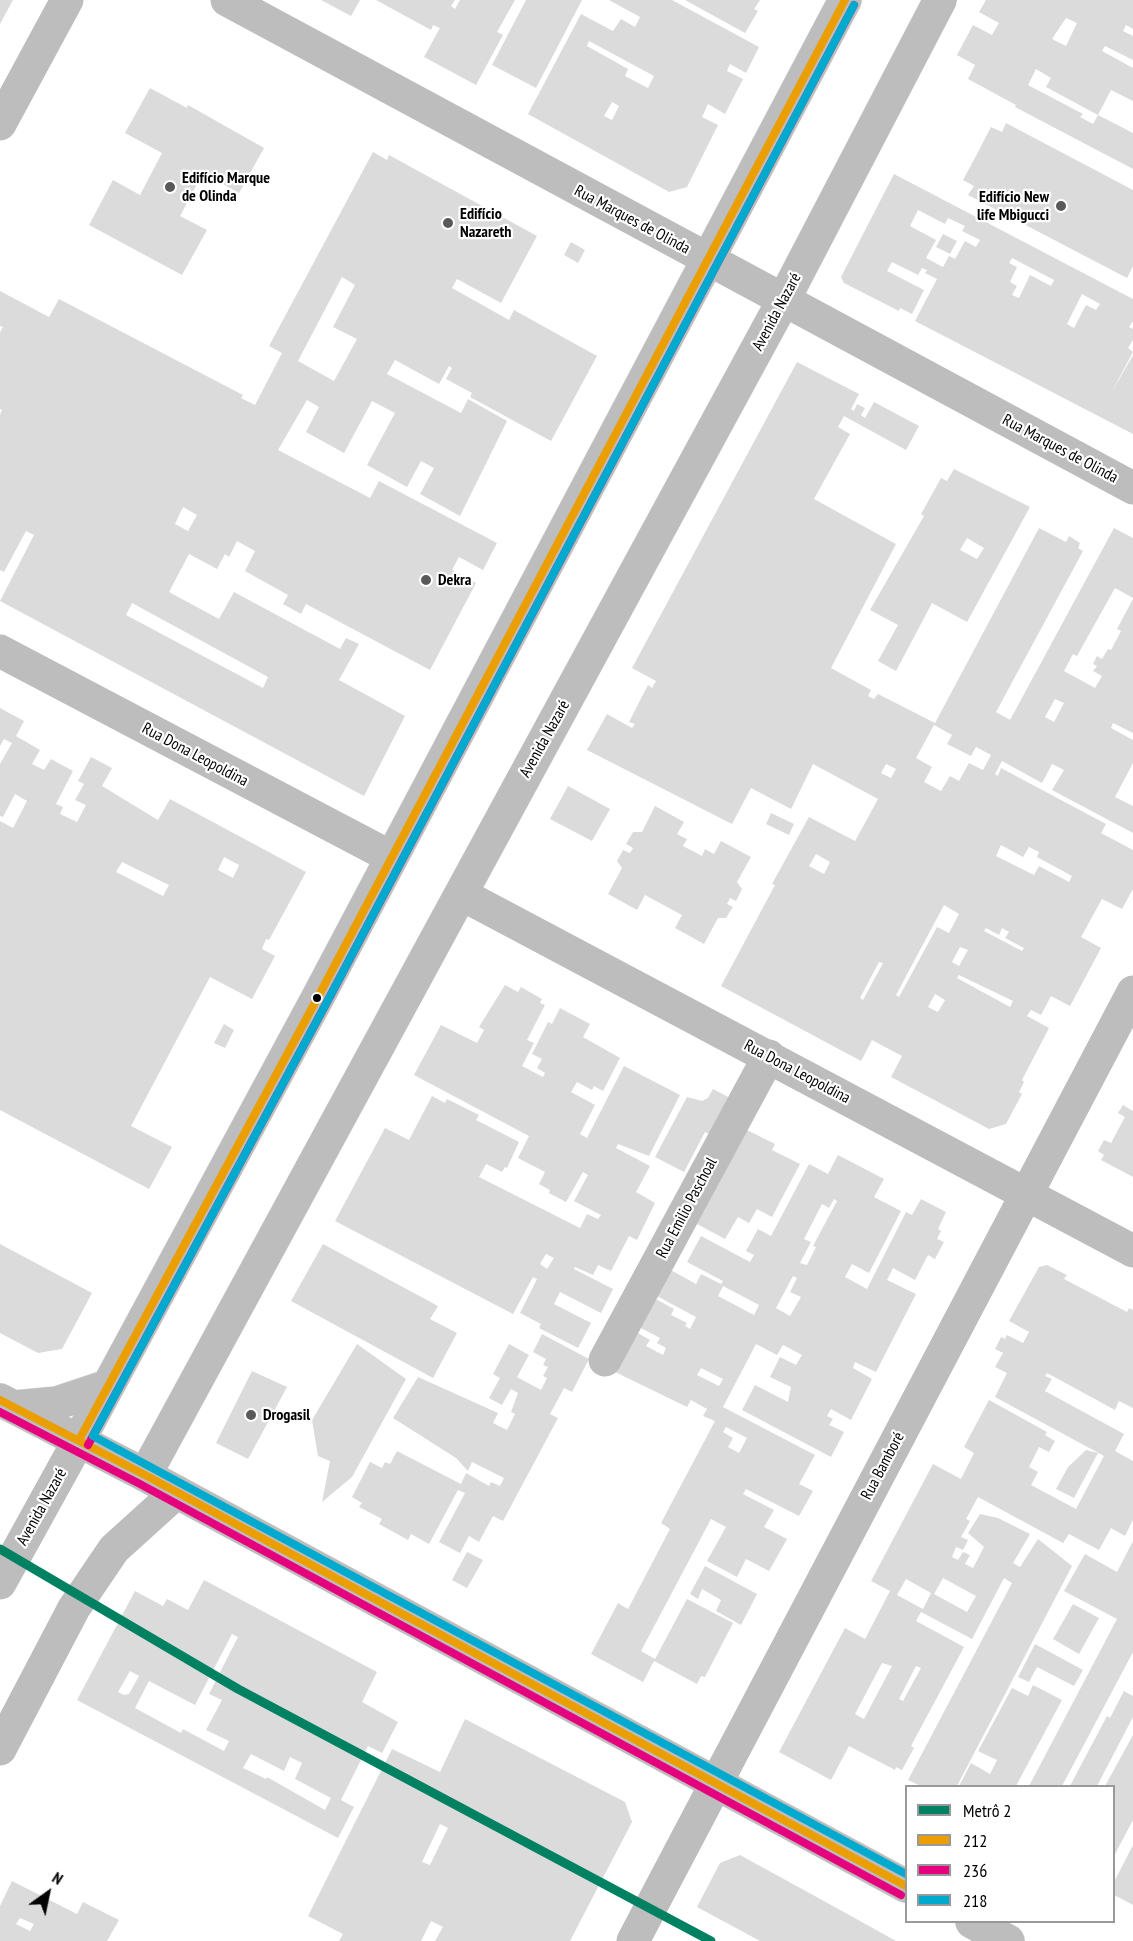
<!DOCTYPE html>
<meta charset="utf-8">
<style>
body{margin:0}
#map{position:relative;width:1133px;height:1941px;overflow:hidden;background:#fff;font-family:"PT Sans Narrow",sans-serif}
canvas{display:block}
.legend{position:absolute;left:905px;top:1785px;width:210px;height:138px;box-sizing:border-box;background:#fff;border:2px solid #999;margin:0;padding:8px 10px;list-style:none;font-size:18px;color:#000}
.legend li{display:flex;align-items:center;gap:12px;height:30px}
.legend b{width:30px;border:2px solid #999}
.north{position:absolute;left:18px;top:1863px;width:60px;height:60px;-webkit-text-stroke:4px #fff;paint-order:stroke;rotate:33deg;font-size:16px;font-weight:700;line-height:24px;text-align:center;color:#000}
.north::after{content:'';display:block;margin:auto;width:21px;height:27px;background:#000;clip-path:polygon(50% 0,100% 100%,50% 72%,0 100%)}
</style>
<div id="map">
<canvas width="1133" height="1941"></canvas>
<ul class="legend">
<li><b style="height:8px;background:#008162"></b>Metrô 2</li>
<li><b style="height:8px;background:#eb9e00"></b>212</li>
<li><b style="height:8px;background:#e5007d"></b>236</li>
<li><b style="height:8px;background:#00a9ce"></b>218</li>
</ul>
<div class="north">N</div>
</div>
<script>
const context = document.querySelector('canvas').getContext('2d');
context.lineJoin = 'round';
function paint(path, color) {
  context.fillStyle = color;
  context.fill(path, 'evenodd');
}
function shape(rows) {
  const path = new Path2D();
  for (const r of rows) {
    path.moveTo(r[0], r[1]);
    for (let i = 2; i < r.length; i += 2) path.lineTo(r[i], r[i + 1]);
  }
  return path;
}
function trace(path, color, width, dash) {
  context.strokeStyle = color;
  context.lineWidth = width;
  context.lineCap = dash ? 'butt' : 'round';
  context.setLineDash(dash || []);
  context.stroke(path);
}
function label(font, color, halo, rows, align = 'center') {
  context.font = font + ' "PT Sans Narrow",sans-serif';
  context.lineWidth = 4.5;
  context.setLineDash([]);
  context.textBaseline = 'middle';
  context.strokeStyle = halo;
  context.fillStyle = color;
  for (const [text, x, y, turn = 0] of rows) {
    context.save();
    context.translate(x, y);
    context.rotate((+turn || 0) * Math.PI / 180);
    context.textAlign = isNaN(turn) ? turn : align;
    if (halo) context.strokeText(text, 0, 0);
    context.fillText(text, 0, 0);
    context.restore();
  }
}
paint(shape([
 [0,0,13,0,0,24],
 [321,0,360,0,351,16],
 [376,0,455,0,451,6,455,9,460,0,515,0,497,32,503,35,476,85,424,57,440,28,433,25,431,30],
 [526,0,582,0,536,88,492,65],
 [609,0,672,0,759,47,746,73,730,64,727,71,743,79,725,114,708,104,702,117,718,125,687,187,669,192,528,114,581,14,613,31,621,19,635,27,640,17],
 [589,41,654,76,648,88,625,76,628,69,587,46],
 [612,102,619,106,612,120,604,116],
 [685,0,760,0,754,9,758,11,745,33],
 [986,0,1133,0,1133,29,1126,25,1123,31,1133,36,1133,60,1105,46,1102,51,1133,68,1133,101,1111,90,1098,115,1046,87,1051,78,1036,69,1028,85,1083,114,1080,117,1093,124,1098,115,1133,133,1133,169,1015,107,1016,105,968,79,975,65,957,55,973,25,992,35,999,23,979,12],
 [1066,18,1077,23,1066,46,1052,39],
 [150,88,187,108,188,105,264,148,239,193,203,173,180,216,207,230,182,275,89,225,113,180,140,195,162,153,125,133],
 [1006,123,1133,190,1133,266,1127,278,968,195,974,186,963,180,977,154,991,127,1002,132],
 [373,152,387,160,389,155,537,236,501,303,457,279,452,288,509,320,514,310,597,356,551,441,470,397,472,393,446,379,452,368,449,366,439,384,395,360,387,374,461,413,468,399,507,421,460,516,420,494,434,468,421,461,407,487,367,465,395,413,372,401,344,453,306,432,319,407,307,400,278,450,370,498,379,481,497,543,483,570,459,557,452,570,476,583,430,670,306,604,301,614,283,604,288,595,245,571,255,551,237,541,229,557,225,554,217,569,189,554,169,592,219,619,234,592,340,649,346,638,359,644,339,680,405,716,364,796,0,601,34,535,26,531,4,572,0,570,0,415,2,410,0,409,0,332,3,327,0,326,0,291,49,317,59,299,243,395,241,398,255,405,282,353,269,346],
 [342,277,355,285,333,327,357,339,334,381,298,361],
 [183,507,197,515,188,531,175,524],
 [132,603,268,677,263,688,126,615],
 [894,174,1133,299,1133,321,1129,327,1133,329,1133,340,1128,348,1133,352,1110,395,1133,355,1133,434,915,321,937,279,925,273,927,270,922,268,918,275,892,262,887,271,924,290,912,314,900,308,899,311,844,283,841,277],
 [918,210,945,224,948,218,965,226,962,231,980,240,976,247,965,241,955,259,949,256,943,267,926,258,936,240,910,226],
 [1012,258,1054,280,1051,286,1030,275,1019,298,1012,295,1017,286,1010,282,1017,267,1009,263],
 [1082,294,1100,304,1096,310,1086,305,1074,328,1067,324],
 [943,234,957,241,950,254,936,247],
 [571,242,585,250,578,263,564,255],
 [797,362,859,394,851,409,854,411,857,404,865,408,861,415,865,418,874,402,919,426,906,450,844,416,838,427,850,434,814,499,896,544,831,668,871,690,868,696,874,699,878,694,935,723,1039,528,1066,542,1069,536,1080,543,1078,548,1083,551,996,712,1010,720,1114,528,1133,538,1133,598,1115,588,1077,656,1073,654,1064,671,1095,688,1102,676,1093,671,1097,666,1093,664,1097,656,1102,659,1108,649,1111,650,1121,631,1117,629,1133,599,1133,733,1113,723,1111,728,1133,740,1133,763,1115,797,1133,806,1133,833,1052,790,1064,770,1052,764,1042,783,1002,761,995,774,998,776,1001,768,1106,824,1101,833,1133,850,1133,889,1122,909,1102,899,1081,937,1101,948,1070,1006,1051,996,1041,1015,1031,1010,1027,1016,1049,1028,1022,1080,1024,1082,1019,1092,1022,1094,1006,1124,989,1129,891,1077,902,1056,872,1040,861,1061,721,986,775,885,772,884,809,817,855,841,878,799,813,764,791,809,751,788,732,824,587,750,607,714,632,728,635,724,629,722,648,685,652,688,656,681,632,668],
 [1055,699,1064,703,1054,722,1045,717],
 [934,725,952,735,947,744,971,756,976,747,991,755,983,770,969,763,959,781,950,776,941,791,924,782,932,767,916,758],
 [886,764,896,769,891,778,881,773],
 [1001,845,1023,857,1029,847,1039,852,1037,857,1072,876,1069,882,1039,866,1034,875,996,856],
 [816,854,830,862,824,874,809,866],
 [944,905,959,914,949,933,937,927,899,997,896,995],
 [986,928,999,935,1002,928,1009,932,1005,938,1024,948,1022,951,984,931],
 [960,947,968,950,959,966,952,962],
 [879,962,883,963,863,1000,860,998],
 [959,975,1013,1001,1010,1007,957,978],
 [935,994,945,1000,938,1012,928,1007],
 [954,469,1030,507,967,622,932,603,896,671,878,661,898,625,870,610,924,516,921,514,941,478,947,481],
 [967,538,984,548,977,559,960,550],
 [0,708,24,721,16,736,40,750,32,764,44,770,51,759,73,771,56,804,63,807,60,814,77,822,86,805,75,800,84,784,78,781,91,757,112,768,102,786,158,820,170,799,306,872,269,940,266,939,262,949,275,956,252,999,210,977,131,1126,172,1147,149,1189,0,1110,0,821,13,828,27,801,15,794,3,817,0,816,0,764,12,743,4,739,0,746],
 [224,857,239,865,233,878,218,870],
 [122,862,169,885,163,896,116,872],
 [568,786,610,809,592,841,550,819],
 [655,806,684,822,677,834,687,839,683,846,702,856,705,849,714,854,721,841,751,857,737,882,742,889,736,901,730,898,727,904,733,907,726,918,718,918,704,944,675,928,682,915,645,895,637,910,608,894,622,868,617,861,623,850,630,853,633,848,626,844,633,832,642,832],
 [771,813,794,824,789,835,766,824],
 [505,985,518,992,521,987,542,999,540,1003,545,1005,527,1040,534,1043,522,1066,543,1077,545,1073,537,1068,542,1059,532,1054,548,1022,552,1024,560,1008,590,1024,583,1037,620,1058,603,1091,594,1086,592,1090,577,1082,571,1092,595,1105,580,1134,587,1138,624,1066,680,1095,649,1156,618,1144,616,1148,650,1166,636,1192,655,1203,637,1240,629,1236,611,1271,598,1265,593,1275,575,1267,574,1269,613,1289,601,1313,560,1292,554,1304,591,1323,578,1348,539,1328,541,1324,520,1313,537,1279,533,1277,513,1314,335,1221,385,1128,409,1140,432,1096,445,1103,447,1099,479,1115,476,1120,519,1142,507,1168,505,1167,502,1172,486,1164,479,1177,580,1228,587,1214,598,1219,601,1215,574,1201,588,1175,583,1172,566,1202,549,1193,550,1190,539,1184,545,1172,518,1158,529,1136,414,1075,441,1025,477,1043,484,1030,479,1027],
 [546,1254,554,1258,547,1269,540,1264],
 [224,1024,234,1030,225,1048,214,1043],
 [713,1089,732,1099,712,1135,705,1132,684,1172,655,1157,687,1097,702,1101,708,1098],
 [1123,1105,1133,1111,1133,1177,1101,1160,1104,1155,1098,1151,1104,1140,1111,1143,1125,1117,1118,1113],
 [747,1130,775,1144,772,1150,800,1164,772,1217,757,1209,749,1223,738,1217,725,1239,697,1224],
 [838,1155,884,1179,874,1197,901,1211,869,1273,852,1264,845,1277,867,1289,906,1212,912,1215,921,1199,946,1212,938,1229,941,1231,937,1239,944,1242,935,1259,928,1255,915,1280,893,1268,887,1280,916,1294,876,1372,855,1362,853,1368,872,1379,851,1420,831,1409,827,1416,833,1419,829,1425,844,1432,831,1457,742,1410,755,1385,788,1402,791,1387,770,1377,780,1357,796,1365,802,1355,783,1345,777,1355,756,1344,723,1407,815,1455,799,1484,813,1491,799,1516,746,1489,743,1494,774,1510,764,1527,787,1539,769,1571,746,1559,737,1577,707,1561,726,1527,711,1519,641,1651,655,1659,643,1682,591,1654,618,1603,628,1609,670,1529,661,1523,715,1421,703,1416,707,1409,691,1400,687,1407,615,1372,636,1332,650,1340,646,1346,663,1355,666,1348,657,1343,660,1338,639,1327,654,1298,674,1309,671,1315,687,1323,685,1326,690,1329,696,1317,655,1295,669,1269,696,1284,701,1274,721,1284,723,1281,687,1262,701,1236,750,1262,754,1255,746,1251,758,1229,771,1236,809,1164,828,1174],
 [834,1199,837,1201,813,1246,816,1247,807,1265,800,1263,811,1242,804,1239,822,1204,829,1208],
 [793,1276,797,1278,790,1292,801,1297,790,1316,776,1308],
 [723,1286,759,1305,754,1315,718,1296],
 [701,1368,723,1379,719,1386,697,1375],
 [726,1427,747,1438,739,1453,728,1447,733,1438,723,1432],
 [0,1244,92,1293,62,1349,38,1353,0,1333],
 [323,1244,438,1306,430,1319,457,1333,433,1378,291,1301],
 [1047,1265,1067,1275,1064,1279,1127,1312,1129,1308,1133,1310,1133,1408,1119,1401,1115,1410,1047,1373,1045,1376,1052,1379,1045,1391,1124,1434,1115,1451,1133,1461,1133,1520,1125,1536,1111,1528,1099,1550,1069,1534,1063,1543,978,1497,966,1519,970,1521,961,1537,968,1540,963,1550,956,1547,952,1557,958,1560,963,1552,970,1555,965,1564,973,1568,984,1547,968,1533,980,1514,998,1518,1030,1534,1013,1563,1020,1567,1038,1539,1072,1566,957,1786,921,1786,908,1780,1012,1583,1004,1578,972,1639,921,1612,916,1621,964,1647,911,1746,914,1748,902,1770,896,1767,895,1770,849,1746,831,1780,779,1752,845,1628,865,1639,890,1591,871,1581,933,1464,961,1479,974,1453,964,1447,989,1400,1047,1432,1045,1435,1055,1441,1049,1452,1039,1447,1029,1467,1038,1472,1031,1485,1076,1509,1104,1456,995,1397,1007,1373,995,1367,1003,1353,995,1349,1001,1337,1005,1339,1007,1335,1023,1343,1029,1332,1009,1321,1039,1267],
 [943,1578,976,1596,967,1612,934,1594],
 [906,1579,931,1593,923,1609,897,1595],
 [882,1663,892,1666,864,1719,855,1714],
 [916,1666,921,1668,903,1701,899,1699],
 [542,1334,589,1359,572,1392,564,1388,550,1414,558,1418,503,1521,493,1516,479,1542,469,1536,460,1553,439,1542,465,1493,458,1490,429,1544,411,1534,408,1540,379,1524,382,1519,359,1507,362,1503,352,1497,370,1462,382,1468,385,1462,390,1464,397,1451,461,1484,466,1473,489,1486,491,1482,500,1486,504,1478,472,1462,468,1471,456,1458,393,1418,418,1377,498,1413,493,1423,507,1430,515,1414,511,1412,518,1393,511,1389,502,1405,489,1398,500,1378,493,1374,509,1344,529,1355,517,1377,541,1390,547,1378,543,1376,548,1367,543,1365,546,1359,533,1352],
 [357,1344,406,1379,352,1477,322,1502,330,1461,318,1456,312,1420],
 [252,1371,287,1387,248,1459,216,1443],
 [1086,1450,1098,1453,1074,1498,1056,1489,1068,1467],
 [1133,1541,1133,1652,1062,1786,1029,1786,1117,1619,1064,1591,1085,1554,1117,1572],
 [467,1552,483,1560,467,1588,452,1580],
 [705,1566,757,1594,741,1625,716,1611,721,1600,702,1589,698,1599,690,1594],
 [204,1580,377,1672,362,1702,398,1722,382,1753,368,1746,341,1800,354,1807,338,1838,77,1700,135,1591,163,1606,167,1599,188,1610],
 [232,1634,238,1637,209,1694,222,1700,206,1730,229,1741,224,1751,183,1729,181,1733,135,1708,149,1681,195,1705],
 [130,1671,139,1676,129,1694,124,1695,118,1692],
 [251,1754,284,1771,290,1757,302,1763,295,1779,331,1798,325,1810,267,1777,266,1779,243,1768],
 [687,1599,733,1623,705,1677,701,1676,697,1684,654,1661],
 [1073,1604,1099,1618,1079,1654,1053,1639],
 [1035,1644,1083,1670,1074,1686,1037,1667,1029,1682,1018,1677],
 [1033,1685,1062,1700,1016,1786,959,1786,971,1763,990,1774,997,1760,978,1751,1012,1688,1028,1696],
 [1124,1691,1133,1696,1133,1717,1097,1786,1070,1786,1107,1716,1110,1718],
 [465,1719,625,1802,632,1822,570,1941,435,1941,443,1927,431,1921,421,1941,339,1941,343,1934,308,1916,392,1749,440,1772],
 [440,1824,448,1828,430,1865,422,1862],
 [1133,1735,1133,1820,1114,1856,1114,1786,1105,1786],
 [1133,1845,1133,1905,1114,1895,1114,1882],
 [740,1855,833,1906,896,1941,760,1941,697,1907,720,1863],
 [12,1881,77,1914,83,1902,119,1920,107,1941,0,1941,0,1906],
 [20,1918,34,1924,30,1931,16,1924]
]), '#dbdbdb');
const major = shape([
 [0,1400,145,1475,906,1886],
 [14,1407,57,1403,108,1386],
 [79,1440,318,997,845,0],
 [145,1475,783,301,940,0],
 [972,1922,1008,1941]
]);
trace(major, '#dbdbdb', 34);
trace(shape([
 [227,0,1133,488],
 [0,124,67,0],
 [0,651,391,857],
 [461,894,1133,1251],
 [605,1360,769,1056],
 [0,1583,79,1440],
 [0,1749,74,1608,114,1549,177,1492],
 [633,1941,1133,992]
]), '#bdbdbd', 33);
trace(major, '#bdbdbd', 33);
trace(shape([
 [0,1400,145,1475,906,1886],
 [79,1440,318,997,845,0]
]), '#eb9e00', 8);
trace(shape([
 [0,1412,140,1484,901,1895],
 [88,1445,327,1002,854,5]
]), '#e5007d', 8);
trace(shape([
 [854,5,327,1002,93,1436,906,1874]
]), '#00a9ce', 8);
trace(shape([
 [0,1549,238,1689,711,1941]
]), '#008162', 9);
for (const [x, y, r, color] of [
 [170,187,6,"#595959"],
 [1061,206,6,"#595959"],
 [448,223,6,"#595959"],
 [426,580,6,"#595959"],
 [317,998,5,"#000"],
 [251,1415,6,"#595959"]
]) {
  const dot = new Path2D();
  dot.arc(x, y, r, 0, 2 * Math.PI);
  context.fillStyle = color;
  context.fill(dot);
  trace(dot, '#fff', 2);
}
label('bold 16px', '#000', '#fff', [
 ["Edifício Marque",182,178],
 ["de Olinda",182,196],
 ["Edifício New",1049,197,"right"],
 ["life Mbigucci",1049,215,"right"],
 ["Edifício",460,214],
 ["Nazareth",460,232],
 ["Dekra",438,580],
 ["Drogasil",263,1415]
], 'left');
label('16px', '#000', '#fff', [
 ["Rua Marques de Olinda",632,220,28],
 ["Avenida Nazaré",777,312,-62],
 ["Rua Marques de Olinda",1060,449,28],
 ["Avenida Nazaré",545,739,-61],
 ["Rua Dona Leopoldina",195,755,28],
 ["Rua Dona Leopoldina",797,1072,28],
 ["Rua Emilio Paschoal",687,1208,-62],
 ["Rua Bamboré",883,1466,-62],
 ["Avenida Nazaré",42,1507,-61]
]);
</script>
